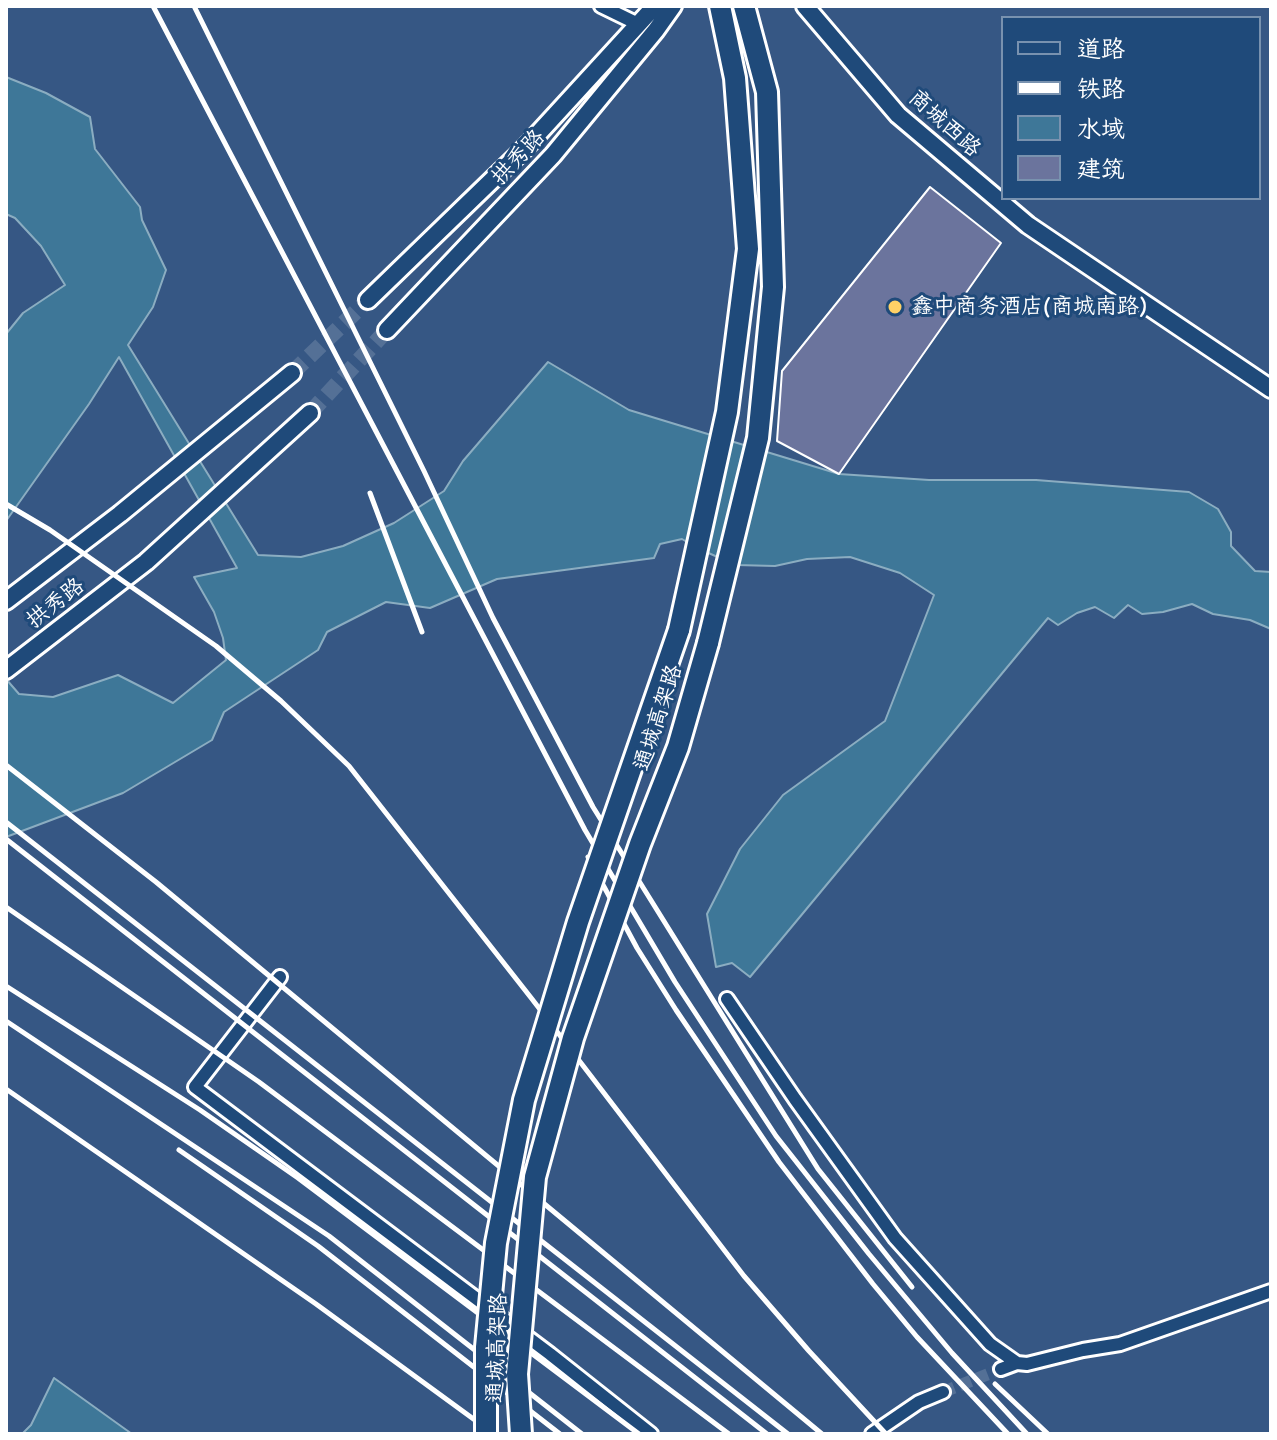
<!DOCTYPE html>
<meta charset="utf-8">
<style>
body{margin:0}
#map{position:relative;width:1277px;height:1440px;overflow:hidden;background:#365784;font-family:"Balsamiq Sans","LXGW WenKai TC",sans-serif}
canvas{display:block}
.frame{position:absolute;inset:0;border:8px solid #fff;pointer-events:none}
.legend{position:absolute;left:1001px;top:16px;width:260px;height:184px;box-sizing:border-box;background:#1f4a7a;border:2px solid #7992af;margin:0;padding:10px 14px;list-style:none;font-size:24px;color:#fff}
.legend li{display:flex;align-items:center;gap:16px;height:40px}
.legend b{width:40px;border:2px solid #7992af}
</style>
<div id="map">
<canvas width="1277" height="1440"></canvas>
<div class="frame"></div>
<ul class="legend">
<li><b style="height:10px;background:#1f4a7a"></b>道路</li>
<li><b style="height:10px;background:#fff"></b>铁路</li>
<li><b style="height:22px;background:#3e7798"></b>水域</li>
<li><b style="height:22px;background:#6b749d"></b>建筑</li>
</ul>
</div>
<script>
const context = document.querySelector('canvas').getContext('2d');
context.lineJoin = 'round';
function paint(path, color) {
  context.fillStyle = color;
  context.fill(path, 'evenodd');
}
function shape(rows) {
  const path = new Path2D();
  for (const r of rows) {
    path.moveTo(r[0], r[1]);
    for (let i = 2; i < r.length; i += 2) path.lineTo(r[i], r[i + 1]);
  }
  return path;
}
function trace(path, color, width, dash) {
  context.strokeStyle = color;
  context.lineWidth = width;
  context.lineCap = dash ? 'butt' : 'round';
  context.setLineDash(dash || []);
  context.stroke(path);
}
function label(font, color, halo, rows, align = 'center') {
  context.font = font + ' "Balsamiq Sans","LXGW WenKai TC",sans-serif';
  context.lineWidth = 6;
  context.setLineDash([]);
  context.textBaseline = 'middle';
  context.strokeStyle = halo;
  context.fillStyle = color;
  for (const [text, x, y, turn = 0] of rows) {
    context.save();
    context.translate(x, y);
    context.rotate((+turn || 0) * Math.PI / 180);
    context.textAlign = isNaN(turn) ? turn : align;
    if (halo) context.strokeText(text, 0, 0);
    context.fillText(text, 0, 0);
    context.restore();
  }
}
const water = shape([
 [6,77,46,93,90,117,95,149,140,207,142,220,166,270,153,307,128,345,258,555,301,557,343,546,394,523,444,491,463,461,548,362,629,410,839,474,929,480,1036,480,1189,492,1218,509,1231,532,1231,546,1255,571,1271,572,1271,629,1250,620,1213,614,1192,604,1163,612,1142,614,1128,605,1114,618,1095,607,1077,613,1058,625,1048,618,750,977,732,963,716,967,707,914,740,849,783,795,885,721,934,595,900,573,850,557,807,559,775,566,736,565,697,548,682,539,660,544,654,558,497,579,430,608,386,602,327,632,318,650,224,712,212,740,123,793,6,837,6,679,19,694,53,697,118,675,173,703,226,660,223,638,214,612,194,577,237,568,119,357,89,404,6,521,6,334,23,313,65,285,41,246,15,218,6,214,6,77],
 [54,1378,132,1434,22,1434,31,1425,54,1378]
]);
paint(water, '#3e7798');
trace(water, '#8badc1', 2);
const building = shape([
 [930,187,1001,243,839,474,777,441,782,371,930,187]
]);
paint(building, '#6b749d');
trace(building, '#fff', 2);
trace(shape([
 [943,1392,1001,1369]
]), '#547096', 12, [12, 6]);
trace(shape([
 [292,373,368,300],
 [310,413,387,330]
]), '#547096', 16, [16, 8]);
const minor = shape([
 [601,6,638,24],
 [280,977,195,1087,550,1354,651,1434],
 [727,999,795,1099,895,1238,990,1344,1017,1363],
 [1001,1369,1017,1363,1027,1364,1083,1350,1120,1344,1271,1291],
 [872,1434,919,1402,943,1392]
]);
const secondary = shape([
 [805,6,898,115,1028,225,1271,389],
 [368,300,524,149,655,6],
 [387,330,553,155,656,30,673,6],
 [6,601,120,514,292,373],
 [6,670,146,562,310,413]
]);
const trunk = shape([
 [679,630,727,412,748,249,735,78,720,6],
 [708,643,758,438,773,287,767,92,744,6]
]);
trace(minor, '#fff', 18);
trace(secondary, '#fff', 22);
trace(trunk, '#fff', 26);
trace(minor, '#1f4a7a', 12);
trace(secondary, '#1f4a7a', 16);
trace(trunk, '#1f4a7a', 20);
trace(shape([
 [153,6,585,830,675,982,776,1136,869,1254,952,1353,1027,1434],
 [194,6,424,471,493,618,593,807,818,1169,912,1287],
 [370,493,422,632],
 [6,504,50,530,216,646,281,701,349,766,532,999,744,1276,809,1351,886,1434],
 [6,765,156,882,822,1434],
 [6,822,788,1434],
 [6,839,767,1434],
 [588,857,637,948,676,1010,779,1162,873,1284,917,1337,1008,1434],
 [6,907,259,1082,729,1434],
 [6,986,200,1110,298,1178,639,1434],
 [6,1021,329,1236,582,1434],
 [6,1089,316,1304,494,1434],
 [179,1150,318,1246,560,1434],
 [995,1384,1048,1434]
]), '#fff', 5);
const trunkBridge = shape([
 [486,1434,486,1347,496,1243,524,1100,578,922,679,630],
 [521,1434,517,1374,535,1177,573,1038,640,844,678,747,708,643]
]);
trace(trunkBridge, '#fff', 26, []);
trace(trunkBridge, '#1f4a7a', 20);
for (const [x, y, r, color] of [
 [895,307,8,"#ffd166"]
]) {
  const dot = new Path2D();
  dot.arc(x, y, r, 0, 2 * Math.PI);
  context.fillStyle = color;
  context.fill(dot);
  trace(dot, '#1f4a7a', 3);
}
label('22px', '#fff', '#1f4a7a', [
 ["商城西路",944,124,42],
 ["拱秀路",519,158,-47],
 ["拱秀路",56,604,-38],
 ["通城高架路",659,718,-72],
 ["通城高架路",498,1348,-88]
]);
label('22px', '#fff', '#1f4a7a', [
 ["鑫中商务酒店(商城南路)",911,307]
], 'left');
</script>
